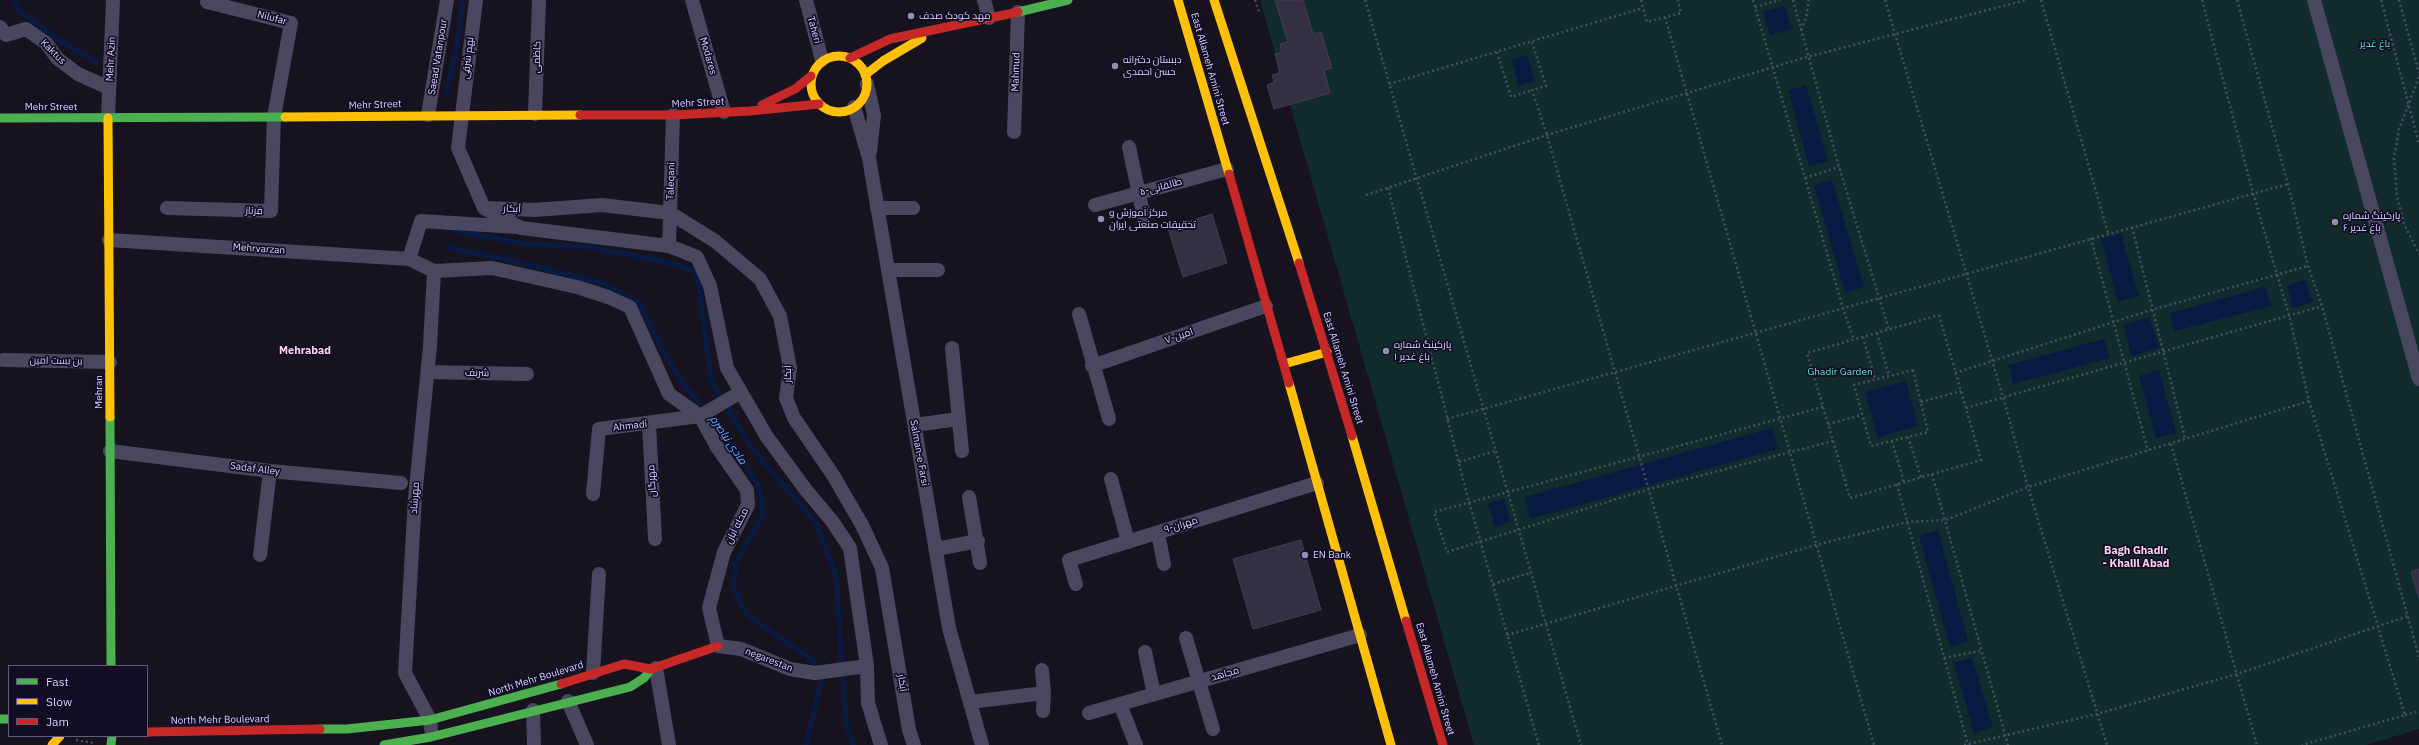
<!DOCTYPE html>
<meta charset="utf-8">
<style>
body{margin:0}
#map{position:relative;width:2419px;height:745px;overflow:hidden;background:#16131f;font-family:"IBM Plex Sans",sans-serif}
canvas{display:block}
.legend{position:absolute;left:8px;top:665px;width:140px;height:72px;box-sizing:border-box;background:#120d25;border:1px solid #615b7c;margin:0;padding:5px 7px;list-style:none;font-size:12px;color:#d8d1ff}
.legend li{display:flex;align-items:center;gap:8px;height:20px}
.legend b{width:20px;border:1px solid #615b7c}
</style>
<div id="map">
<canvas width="2419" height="745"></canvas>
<ul class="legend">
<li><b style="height:5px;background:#4caf50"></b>Fast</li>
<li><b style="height:5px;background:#ffc107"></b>Slow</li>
<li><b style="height:5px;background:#c62828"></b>Jam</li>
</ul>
</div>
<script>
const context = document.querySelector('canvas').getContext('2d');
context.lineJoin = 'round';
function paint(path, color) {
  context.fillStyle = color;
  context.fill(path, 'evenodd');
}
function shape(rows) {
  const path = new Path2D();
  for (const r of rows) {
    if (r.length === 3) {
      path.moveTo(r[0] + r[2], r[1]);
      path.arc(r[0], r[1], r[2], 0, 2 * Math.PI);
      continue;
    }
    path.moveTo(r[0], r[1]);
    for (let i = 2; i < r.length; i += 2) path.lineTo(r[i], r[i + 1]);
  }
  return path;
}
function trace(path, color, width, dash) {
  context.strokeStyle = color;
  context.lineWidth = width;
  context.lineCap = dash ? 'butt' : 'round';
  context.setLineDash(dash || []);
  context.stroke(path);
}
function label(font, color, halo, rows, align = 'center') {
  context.font = font + ' "IBM Plex Sans",Cairo,sans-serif';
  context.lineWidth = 3.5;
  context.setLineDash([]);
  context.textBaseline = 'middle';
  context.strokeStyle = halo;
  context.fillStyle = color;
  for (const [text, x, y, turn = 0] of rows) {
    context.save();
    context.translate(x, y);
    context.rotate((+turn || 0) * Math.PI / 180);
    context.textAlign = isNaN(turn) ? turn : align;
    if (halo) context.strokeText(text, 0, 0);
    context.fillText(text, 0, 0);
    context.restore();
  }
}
paint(shape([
 [1260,0,2314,0,2419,379,2419,729,2366,745,1474,745],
 [2318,0,2419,0,2419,368]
]), '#112b2d');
paint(shape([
 [1785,6,1792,29,1770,35,1763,12],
 [1527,55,1535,81,1519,86,1511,60],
 [1806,85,1828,161,1809,166,1788,90],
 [1832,180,1864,287,1845,293,1814,185],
 [2121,234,2139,296,2118,302,2101,239],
 [2305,280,2312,302,2293,308,2287,285],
 [2265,287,2272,306,2174,331,2170,313],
 [2149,317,2160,348,2131,356,2124,325],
 [2104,339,2110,358,2013,384,2008,365],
 [2159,370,2176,433,2156,438,2139,376],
 [1906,381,1918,426,1878,437,1865,392],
 [1772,428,1778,449,1530,519,1525,497],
 [1504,498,1511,522,1495,527,1488,504],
 [1938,530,1968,641,1950,647,1919,536],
 [1972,658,1993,727,1974,733,1954,663]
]), '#081a41');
trace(shape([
 [13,0,20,11,59,40,96,62],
 [447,92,459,32,462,0],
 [450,230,527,244,588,247,648,258,681,266,693,271,699,288,711,381,751,447,816,524,836,575,846,723,853,745],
 [449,248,501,258,603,283,639,303,664,353,685,386,716,421,758,485,762,499,762,517,736,563,733,587,743,608,750,617,811,659,818,666,821,682,806,745]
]), '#081a41', 5);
const building = shape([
 [1275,0,1303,0,1313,34,1321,32,1332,68,1324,70,1330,93,1274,109,1267,85,1274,82,1272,75,1280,73,1275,54,1282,52,1280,44,1288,42,1275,0],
 [1212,214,1227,263,1183,277,1168,228,1212,214],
 [1301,540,1321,610,1253,629,1233,559,1301,540],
 [2419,569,2419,598,2411,572,2419,569]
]);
paint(building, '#343042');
trace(building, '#423c54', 1);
trace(shape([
 [1255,0,1259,12],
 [1365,0,1581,745],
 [1641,0,1647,22,1681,13,1678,0],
 [1753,0,1843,308,1854,340],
 [1793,0,1839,167,1889,330],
 [1885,0,2003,397,2028,487,2107,745],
 [2041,0,2108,233],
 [2202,0,2253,193,2289,315,2309,401,2405,715,2302,745],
 [2237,0,2288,184,2308,266,2322,306,2419,657],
 [2381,0,2419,144],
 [2399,0,2419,73],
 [1755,7,1780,0],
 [1665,17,1874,745],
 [1801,30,1806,18,1809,0],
 [1532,42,1546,86,1532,90,1547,135,1722,745],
 [1497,52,1511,97,1532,90],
 [2419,77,2399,129,2394,158,2397,196,2404,224,2419,254],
 [1389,84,1643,8],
 [1805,178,1839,167],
 [1388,188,1469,502,1539,745],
 [1366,195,1547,135,1807,57,2026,0],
 [2132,227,2185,438],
 [2091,238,2148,451],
 [1939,315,1981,460,1850,498,1807,353,1939,315],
 [1877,333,1889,376],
 [1863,337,1875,379],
 [1913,370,1928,432,1871,446,1854,385,1913,370],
 [1955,373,2151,310,2308,266],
 [1921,402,1961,391],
 [1823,407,1434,512,1447,552,1649,489,1833,441],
 [1966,408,2322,306],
 [1447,419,2288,184],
 [1828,424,1862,415],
 [1908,437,1921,477],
 [1892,441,1904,482],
 [2171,444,2257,745],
 [1459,462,1495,451],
 [1932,474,2008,745],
 [1897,484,1968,745],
 [1493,584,1530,573],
 [1507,635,1816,545,1907,522,1946,520,2028,487,2309,401],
 [1944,658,1980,651],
 [2405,715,2419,711],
 [76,740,93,743],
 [1964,745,2097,714,2237,674,2408,616]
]), '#445060', 2.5, [2, 3]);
trace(shape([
 [476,0,458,148,484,208,521,228,669,246,697,257,710,286,727,368,767,437,806,490,832,521,850,548,867,666,868,703,881,745],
 [692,0,724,112],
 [806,0,822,60],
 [984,0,989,18],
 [2314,0,2419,379],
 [0,27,6,35,26,29,46,43,58,59,78,74,109,88],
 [867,84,874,115,870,152],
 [854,107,869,158,949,628,982,745],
 [535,114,539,0],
 [428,115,447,0],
 [108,118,113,0],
 [1014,132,1018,12],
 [1129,147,1144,218],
 [1095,205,1227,169],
 [167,208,271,211,274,117,291,23,207,2],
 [488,208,534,210,602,205,670,213,715,241,760,279,780,316,790,368,786,398,794,418,833,475,862,525,882,568,909,730,914,745],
 [877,208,913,208],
 [109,240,409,259,434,271,492,268,577,287,608,297,630,307,669,394,700,416,717,447,747,490,748,505,724,552,709,608,718,646,741,649,790,669,815,673,867,666],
 [669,246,673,115],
 [409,259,421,221,517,227],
 [888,270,938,270],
 [1079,314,1109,419],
 [952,348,962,451],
 [3,360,110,362],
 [1092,366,1266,306],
 [428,372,527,374],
 [649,424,655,539],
 [915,425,958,419],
 [110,451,270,471,401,483],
 [1111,479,1128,542],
 [593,494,599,429,700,416,741,392],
 [969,497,980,563],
 [1158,533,1164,564],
 [936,549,978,541],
 [260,555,270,471],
 [1076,584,1069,560,1317,483],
 [1186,638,1213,729],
 [1145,652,1154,694],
 [656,668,669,745],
 [1042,670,1044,693,1043,711],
 [593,673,599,574],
 [568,701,587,745],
 [970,702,1044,693],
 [1120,704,1136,745],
 [533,710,534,745],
 [1089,713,1360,635],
 [431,729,430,720,405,673,415,498,430,346,434,271]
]), '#494760', 14);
trace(shape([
 [1018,12,1068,0],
 [0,118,285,117],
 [110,417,111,666],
 [0,719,9,719],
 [320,729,347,729,430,720,561,684],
 [111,745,112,736],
 [384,745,431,737,630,687,644,678,651,669]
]), '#4caf50', 9);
trace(shape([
 [1178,0,1229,174],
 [1214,0,1299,263],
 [839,84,28],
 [865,75,883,61,922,38],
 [285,117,580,115],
 [108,118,110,417],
 [1284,364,1327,352],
 [1289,383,1391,745],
 [1352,436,1406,621],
 [52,745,60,736]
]), '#ffc107', 9);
trace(shape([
 [850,58,890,39,1018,12],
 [762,105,795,89,811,76],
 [580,115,673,115,750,111,819,104],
 [1229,174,1289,383],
 [1299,263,1352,436],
 [1406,621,1443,745],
 [561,684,624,664,651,669,718,646],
 [147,732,320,729]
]), '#c62828', 9);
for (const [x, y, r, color] of [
 [911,16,4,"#948eb1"],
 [1115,66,4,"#948eb1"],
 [1101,219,4,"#948eb1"],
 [2335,222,4,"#948eb1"],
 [1386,351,4,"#948eb1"],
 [1305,555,4,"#948eb1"]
]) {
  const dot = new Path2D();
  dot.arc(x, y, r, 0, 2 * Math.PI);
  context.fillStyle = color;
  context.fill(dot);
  trace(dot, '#120d25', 1.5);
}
label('10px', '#d8d1ff', '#120d25', [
 ["مهد کودک صدف",919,16],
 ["دبستان دخترانه",1123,60],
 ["حسن احمدی",1123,72],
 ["مرکز آموزش و",1109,213],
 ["تحقیقات صنعتی ایران",1109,225],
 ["پارکینگ شماره",2343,216],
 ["۶ باغ غدیر",2343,228],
 ["پارکینگ شماره",1394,345],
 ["۱ باغ غدیر",1394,357],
 ["EN Bank",1313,555]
], 'left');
label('10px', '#d8d1ff', '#120d25', [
 ["Nilufar",272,18,15],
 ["Taheri",814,30,75],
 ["Kaktus",53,52,45],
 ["Modares",708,56,74],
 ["Saead Vatanpour",438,57,-81],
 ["کاظمی",537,57,-88],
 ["نهم شرقی",468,58,-83],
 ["Mehr Azin",111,59,-87],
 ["East Allameh Amini Street",1210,69,74],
 ["Mahmud",1016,72,-88],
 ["Mehr Street",698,103,-3],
 ["Mehr Street",375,105,-2],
 ["Mehr Street",51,107],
 ["Taleqani",671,181,-88],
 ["۵-طالقانی",1161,187,-15],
 ["آبکار",512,209,3],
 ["فرناز",254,211,2],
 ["Mehrvarzan",259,249,4],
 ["۷-امین",1179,336,-19],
 ["بن بست امین",56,361,1],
 ["East Allameh Amini Street",1343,368,73],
 ["شریف",477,373,1],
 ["آبکار",788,374,-88],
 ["Mehran",99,392,-90],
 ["Ahmadi",630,426,-6],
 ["Salman-e Farsi",919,453,80],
 ["Sadaf Alley",255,469,7],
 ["مهرگان",652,481,-93],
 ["مهرشاد",415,498,-86],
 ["۹-مهران",1181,525,-17],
 ["محله آبان",737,526,-63],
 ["negarestan",769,660,21],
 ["مجاهد",1225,674,-16],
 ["North Mehr Boulevard",536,679,-17],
 ["East Allameh Amini Street",1435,679,74],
 ["آبکار",902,683,81],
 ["North Mehr Boulevard",220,720,-1]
]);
label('10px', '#56e6c7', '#120d25', [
 ["باغ غدیر",2375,44],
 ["Ghadir Garden",1840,372]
]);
label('bold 11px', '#ffd3ed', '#120d25', [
 ["Mehrabad",305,351],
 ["Bagh Ghadir",2136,551],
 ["- Khalil Abad",2136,564]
]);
label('italic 11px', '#5fafff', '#120d25', [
 ["مادی نیاصرم",728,440,56]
]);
</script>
